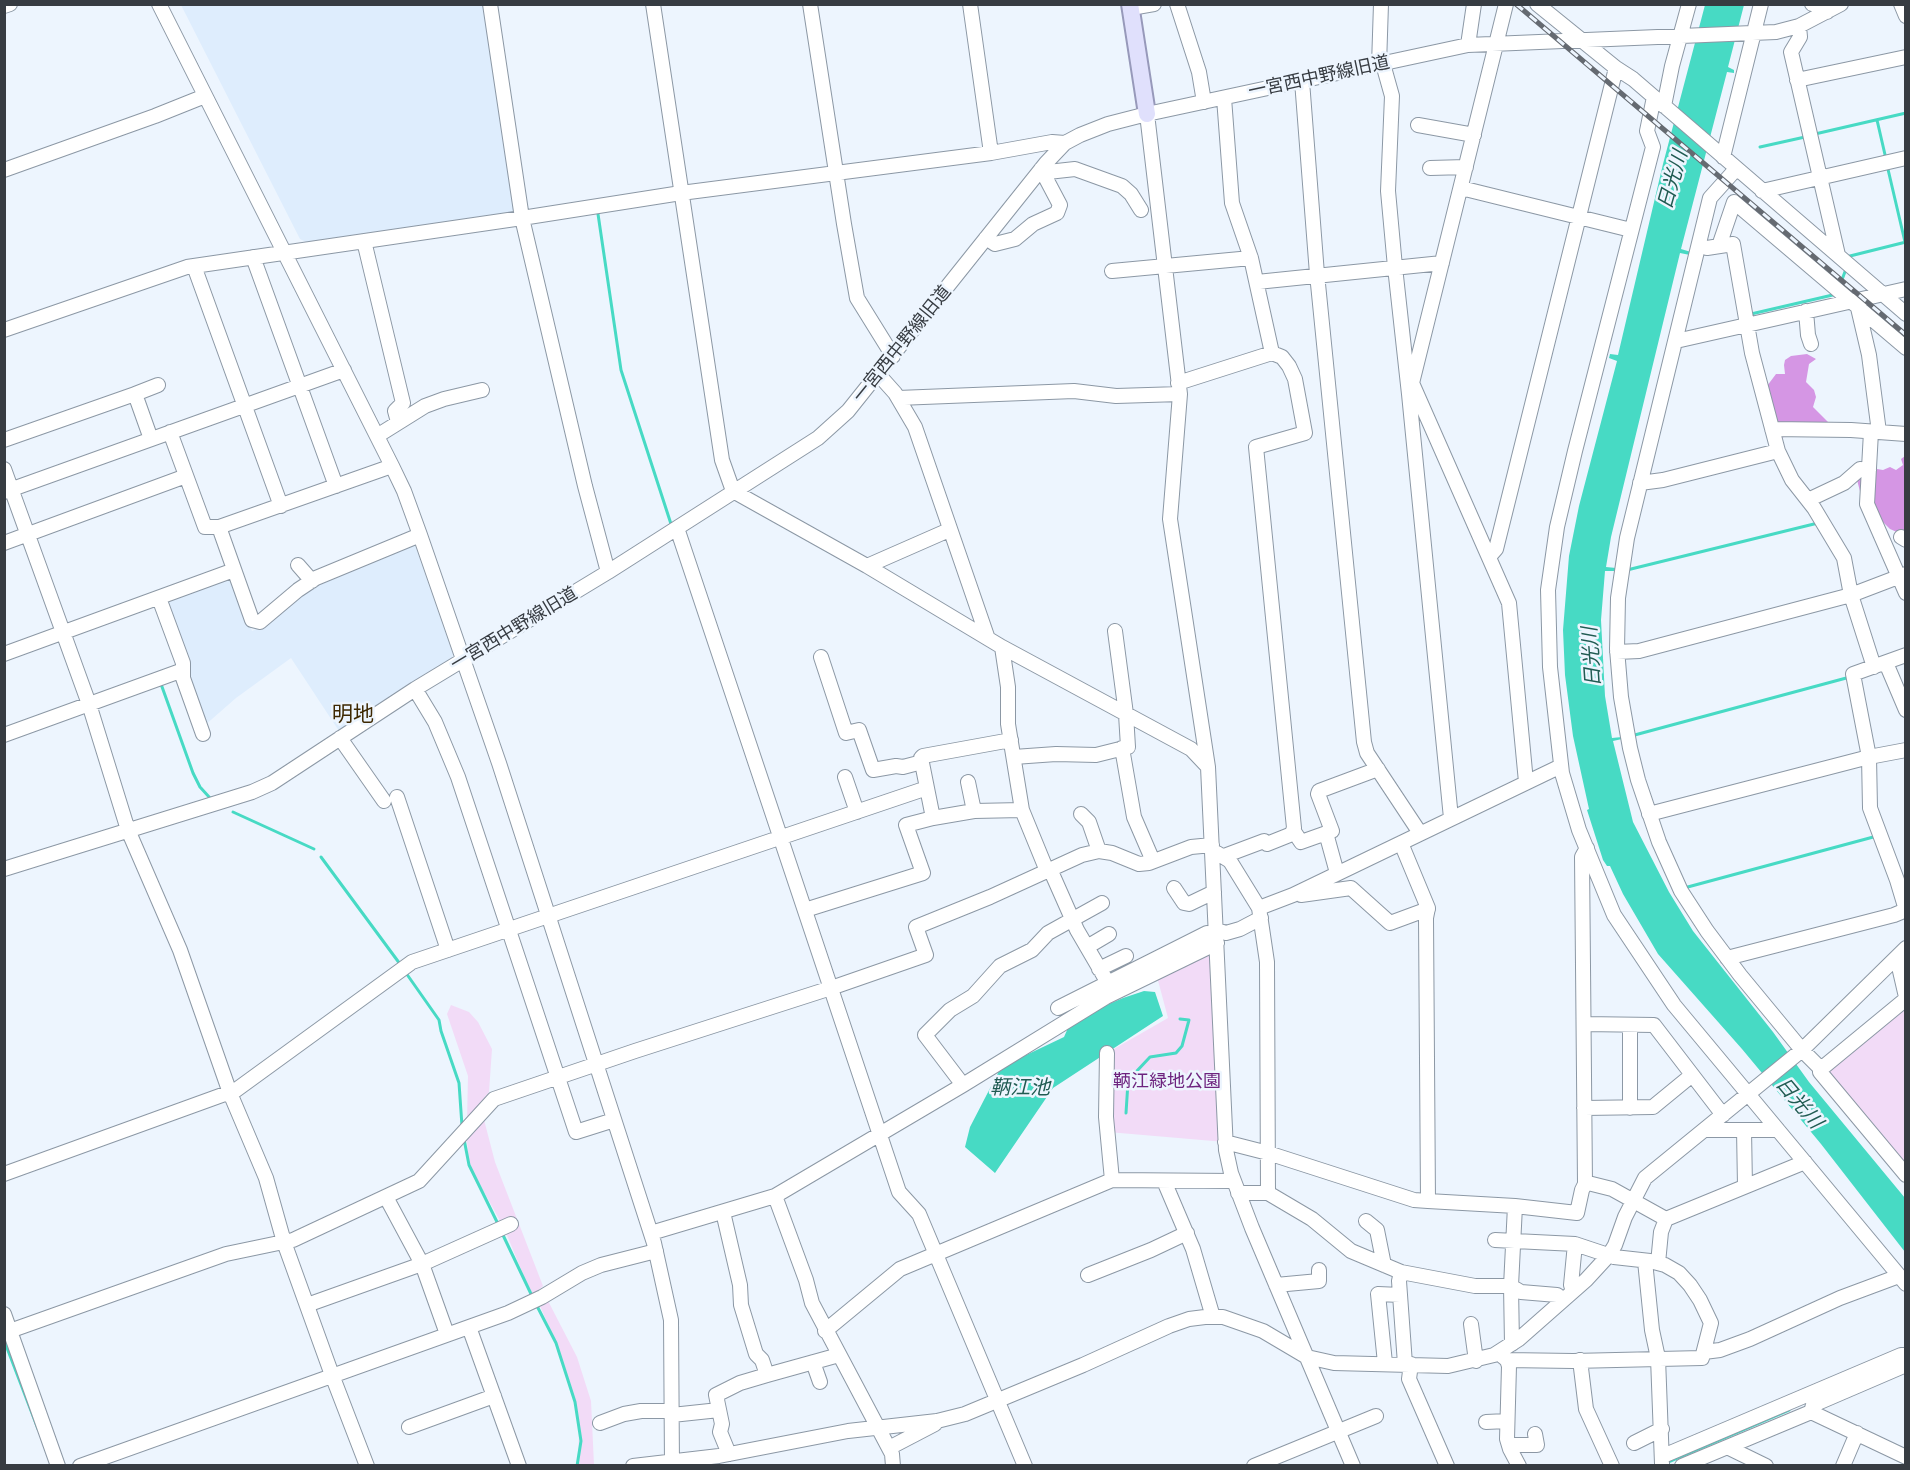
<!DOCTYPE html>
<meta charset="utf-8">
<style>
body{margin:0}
#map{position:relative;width:1910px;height:1470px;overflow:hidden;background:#edf5fe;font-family:Quicksand,sans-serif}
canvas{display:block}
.frame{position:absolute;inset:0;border:6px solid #373c42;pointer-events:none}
</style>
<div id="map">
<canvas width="1910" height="1470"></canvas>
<div class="frame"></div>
</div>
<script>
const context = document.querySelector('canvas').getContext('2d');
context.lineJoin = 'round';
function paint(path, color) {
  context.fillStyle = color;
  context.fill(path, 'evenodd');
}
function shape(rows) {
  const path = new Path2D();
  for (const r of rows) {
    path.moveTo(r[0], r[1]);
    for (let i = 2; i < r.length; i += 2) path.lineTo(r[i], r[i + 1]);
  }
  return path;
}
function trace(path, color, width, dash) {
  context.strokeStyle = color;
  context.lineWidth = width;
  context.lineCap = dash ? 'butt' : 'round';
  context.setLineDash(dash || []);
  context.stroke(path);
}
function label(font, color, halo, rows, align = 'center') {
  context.font = font + ' Quicksand,"Noto Sans JP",sans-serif';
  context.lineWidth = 5;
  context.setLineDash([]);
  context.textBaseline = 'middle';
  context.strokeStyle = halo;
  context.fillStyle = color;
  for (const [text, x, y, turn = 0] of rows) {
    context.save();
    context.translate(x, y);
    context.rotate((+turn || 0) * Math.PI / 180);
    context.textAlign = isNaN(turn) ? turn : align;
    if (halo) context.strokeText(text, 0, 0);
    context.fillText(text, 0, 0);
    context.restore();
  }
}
paint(shape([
 [181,5,486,5,516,206,512,212,306,242,300,239],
 [414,542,453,654,451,661,339,731,291,658,236,698,204,726,166,602,169,597,227,577,233,580,252,631,263,626,320,581]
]), '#deedfd');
paint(shape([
 [1217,943,1225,1142,1108,1132,1107,1053,1168,1018,1156,973],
 [1905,1003,1905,1168,1826,1073],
 [451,1005,469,1012,478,1022,492,1049,489,1092,467,1120,468,1076,447,1014],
 [482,1112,495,1162,543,1286,532,1296,504,1228,469,1165,466,1129],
 [545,1295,577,1357,591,1401,594,1465,578,1465,579,1428,575,1402,556,1343,537,1299]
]), '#f2dbf7');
paint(shape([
 [1807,354,1816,359,1809,364,1806,382,1814,390,1816,397,1813,407,1831,425,1825,436,1814,437,1805,434,1778,438,1767,386,1776,374,1785,374,1784,365,1785,360,1791,356],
 [1905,456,1905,533,1899,533,1890,529,1876,515,1861,495,1857,480,1863,474,1873,473,1877,469,1883,470,1890,467,1896,470,1903,465,1901,459]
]), '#d596e4');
paint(shape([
 [1705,5,1744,5,1728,67,1734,70,1734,73,1727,72,1681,249,1691,252,1690,255,1680,253,1611,537,1606,567,1616,568,1615,571,1605,571,1601,620,1605,696,1612,738,1622,737,1622,739,1613,741,1633,822,1669,892,1693,931,1773,1032,1809,1082,1905,1198,1905,1252,1821,1144,1742,1049,1658,954,1623,894,1610,866,1607,866,1603,860,1587,810,1589,809,1573,736,1565,675,1563,630,1569,556,1579,506,1617,361,1609,358,1610,354,1618,355,1663,164],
 [1144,991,1155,992,1163,1016,1053,1088,995,1173,965,1147,970,1127,1001,1067,1064,1037,1068,1028,1095,1010,1123,998]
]), '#47dac4');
trace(shape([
 [1877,120,1886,159],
 [1815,134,1906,113],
 [1760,147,1805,137],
 [1887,165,1905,242],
 [598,214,621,370,671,524],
 [1849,259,1850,256,1906,242],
 [1840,285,1846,269],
 [1751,314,1837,294],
 [1627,570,1818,523],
 [161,684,193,773,200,787,210,798],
 [1631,736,1850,677],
 [233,812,314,849],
 [321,857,400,964],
 [1684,888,1877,836],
 [406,973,439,1020,441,1031,459,1083,462,1126],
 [1126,1113,1128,1082,1135,1073,1150,1057,1176,1053,1182,1046,1189,1020,1180,1019],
 [464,1139,469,1165,499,1226],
 [502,1233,532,1296],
 [537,1306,556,1343,575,1402,581,1441,577,1466],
 [4,1340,38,1429],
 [1668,1462,1789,1410]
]), '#47dac4', 3);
const minor = shape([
 [159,4,392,466,404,491,420,535,499,763,654,1243,671,1320,672,1466],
 [490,4,522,218,585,486,608,572],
 [653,4,722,460,733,491,867,566,1002,647,1191,749,1208,767],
 [810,4,844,224,857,298,893,356],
 [970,4,991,153],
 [1177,4,1199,72,1204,102],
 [1506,4,1412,383,1509,603,1526,782],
 [1537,4,1616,68,1633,79,1906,314],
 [1812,4,1824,7,1827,12],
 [1901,4,1906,16],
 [4,6,10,4],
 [1131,8,1154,4],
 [1799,26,1800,37,1791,52,1838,255],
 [1468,45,1474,4],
 [1383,64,1392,96,1388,191,1395,267,1409,394,1451,818],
 [1379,65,1381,4],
 [1797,80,1906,57],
 [1302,81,1317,274,1364,742,1367,753,1420,833],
 [1654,97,1647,131,1653,147,1575,451,1557,527,1548,590,1550,667,1562,773,1579,830,1614,915,1674,1005,1906,1284],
 [1224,98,1232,203,1251,258,1272,353],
 [1664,106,1672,66,1689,4],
 [1147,114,1180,394,1170,519,1208,767,1226,1150,1231,1173,1252,1228,1353,1466],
 [1418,125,1474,135],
 [1723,157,1761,4],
 [1430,168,1466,167],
 [1736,169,1710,198,1627,538,1618,598,1617,649,1621,697,1630,748,1638,780,1659,842,1681,891,1707,931,1740,975,1802,1050,1821,1069,1820,1072,1906,1175],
 [4,170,155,116,205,96],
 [1461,188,1631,230],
 [1762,191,1906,158],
 [986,238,995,244,1015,239,1033,224,1057,213,1060,205,1041,169,1048,172,1075,169,1122,186,1131,194,1141,210],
 [364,241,403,403,395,411,398,422],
 [1719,246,1734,202,1906,348],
 [1707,248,1733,244,1752,353,1778,451,1792,480,1814,508,1844,558,1851,595,1874,667],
 [253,257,336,486],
 [194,266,281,506],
 [1112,271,1251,258],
 [1257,282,1442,263],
 [1858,308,1869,355,1879,432],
 [1806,311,1808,335,1811,344],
 [4,330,187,267,522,218,681,193,991,153,1052,142,1065,143],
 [1676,341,1906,289],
 [878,374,895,393,915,427,987,636],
 [1178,383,1272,353,1282,357,1289,366,1295,379,1305,433,1256,447,1294,828,1292,834,1267,844,1264,841,1224,856],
 [135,394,158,385],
 [898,398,1074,391,1116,396,1180,394],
 [1772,429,1851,430,1906,434],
 [170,432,205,527,219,527,252,620,260,622,298,590,316,578,420,535],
 [1871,432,1867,504,1906,593],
 [377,436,425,406,444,399,482,390],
 [4,440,135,394,151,439],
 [4,469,89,704,128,830,180,950,230,1093,266,1178,284,1242,332,1375,367,1466],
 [1640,483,1663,480,1778,451],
 [4,492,344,370],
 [1808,500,1844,483,1860,469,1869,470],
 [219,527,392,466],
 [677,528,899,1192,919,1214,1025,1466],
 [1901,537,1906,540],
 [4,543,186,476],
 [1489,557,1496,549,1616,68],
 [298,565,312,581],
 [867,566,949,530],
 [159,598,183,663,183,678,203,734],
 [1002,647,1008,687,1008,724,1022,810,1047,871],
 [1617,652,1639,651,1851,595,1906,574],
 [4,654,234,570],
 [1906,655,1853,674,1869,757,1870,808,1897,880,1906,910],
 [821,657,846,733,859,730,873,770,896,766,903,767,922,762],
 [1886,663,1906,710],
 [415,689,435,722,458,777,576,1132,614,1120],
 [4,735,183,670],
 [340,738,384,801],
 [1122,748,1134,817,1153,861],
 [1014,757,1056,754,1096,755,1128,747,1126,714,1115,631],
 [845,777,857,812],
 [968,782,974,811],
 [927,788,921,758,923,756,1011,740],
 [397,797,448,950],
 [1081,814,1089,822,1099,851],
 [1649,814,1869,757,1906,750],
 [1293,830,1301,842,1332,831,1318,794,1319,791,1378,769],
 [1326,833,1337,873],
 [1217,853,1230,861,1259,908,1267,962,1268,1193],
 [4,869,252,792,272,783,415,689,608,572,818,438,848,411,1046,163,1065,143,1080,135,1108,124,1147,114,1468,45,1776,32,1799,26,1841,4],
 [1050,869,1077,930,1112,990],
 [1174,888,1184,903,1189,904,1214,892],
 [1301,895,1351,888,1390,923,1428,909],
 [1259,908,1293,895,1561,766],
 [805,910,923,873,906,825,933,818],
 [1216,930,1226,933,1240,929,1261,918],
 [1087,947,1109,934],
 [1727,958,1894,915,1906,910],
 [1897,958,1906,997],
 [1099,969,1126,956],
 [1058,1008,1207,933],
 [1584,1024,1654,1025,1723,1115],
 [1630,1025,1630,1108],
 [1107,1053,1106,1117,1112,1180],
 [1821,1069,1906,999],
 [963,1085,925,1035,950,1010,973,996,1000,966,1032,950,1048,933,1102,903],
 [1584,1108,1653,1107,1692,1075],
 [1705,1130,1778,1130],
 [1744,1130,1745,1186],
 [1225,1142,1268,1153,1414,1200,1428,1201,1426,918,1428,908,1401,843],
 [4,1174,236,1090,412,962,927,788,933,818,974,811,1022,810],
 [1164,1181,1193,1249,1213,1317],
 [1585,1184,1582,857,1587,848],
 [1238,1193,1268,1193,1312,1219,1351,1251,1401,1272,1475,1286,1511,1286,1515,1206],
 [775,1196,806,1280,812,1303,892,1454,893,1466],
 [386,1197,422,1264,447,1334],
 [1428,1201,1515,1206,1577,1213,1582,1190,1585,1184,1588,1183,1612,1189,1666,1219,1805,1162],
 [723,1212,740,1285,741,1305,756,1354,762,1360,767,1375],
 [1366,1221,1377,1230,1384,1265],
 [651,1233,775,1196,963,1085,1106,997,1217,943],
 [1495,1240,1575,1244,1614,1257,1650,1261,1665,1265,1679,1273,1690,1285,1700,1300,1711,1323,1702,1358,1573,1361,1507,1360],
 [1645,1261,1652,1330,1658,1358,1662,1464],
 [1658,1263,1661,1232,1666,1219],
 [1401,1272,1399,1281,1405,1364],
 [1088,1275,1151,1250,1187,1233],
 [1276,1285,1319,1281,1319,1270],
 [1511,1286,1512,1344],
 [1511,1286,1521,1292,1557,1295,1563,1300],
 [1573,1291,1571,1285,1575,1244],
 [307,1305,422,1264,511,1224],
 [4,1314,58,1466],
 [1471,1324,1476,1361],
 [469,1327,519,1466],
 [825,1331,900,1269,1112,1180,1234,1181],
 [4,1333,226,1254,293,1240,419,1181,494,1099,635,1051,831,988,926,955,916,927,990,897,1082,855,1099,851,1112,853,1139,864,1149,863,1191,847,1212,845],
 [1704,1352,1720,1350,1750,1339,1840,1298,1899,1276],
 [1502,1356,1507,1360,1509,1366,1507,1439,1510,1449,1519,1466],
 [1580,1360,1586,1409,1612,1466],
 [813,1362,820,1382],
 [1385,1363,1378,1294,1400,1295],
 [1411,1364,1409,1379,1447,1466],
 [1811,1412,1906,1457],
 [672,1415,719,1410],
 [1486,1422,1507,1421],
 [600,1423,624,1414,641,1411,672,1411],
 [409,1427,494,1396],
 [1634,1443,1662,1429],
 [1509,1445,1537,1445,1535,1434],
 [1727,1447,1766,1466],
 [889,1448,935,1424],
 [729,1454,720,1432,722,1424,716,1395,740,1383,767,1375,839,1355],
 [1663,1456,1901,1355,1906,1355],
 [80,1466,508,1313,542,1297,582,1273,601,1265,656,1251],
 [633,1466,719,1456,848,1431,937,1421,965,1414,1083,1365,1169,1326,1189,1319,1205,1317,1223,1317,1263,1331,1307,1357,1334,1363,1448,1366,1494,1355,1519,1339,1586,1280,1609,1255,1615,1245,1625,1217,1645,1178,1802,1050,1906,948],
 [1254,1466,1376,1416],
 [1682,1466,1811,1412,1813,1405,1906,1365],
 [1843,1466,1857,1433]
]);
const major = shape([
 [1130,4,1147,114]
]);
trace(minor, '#8c98a5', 16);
trace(major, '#9799ba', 20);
trace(minor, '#fff', 14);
trace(major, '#e0e0fc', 16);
const rail = shape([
 [1516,4,1906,335]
]);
trace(rail, '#656a71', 5);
trace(rail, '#edf5fe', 3, [9]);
label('18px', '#373c42', '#edf5fe', [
 ["一宮西中野線旧道",1319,77,-12],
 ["一宮西中野線旧道",902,344,-51],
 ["一宮西中野線旧道",514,629,-31]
]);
label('18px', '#6e247f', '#edf5fe', [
 ["鞆江緑地公園",1167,1082]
]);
label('italic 20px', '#205b52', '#edf5fe', [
 ["日光川",1673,180,-74],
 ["日光川",1592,657,-94],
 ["鞆江池",1020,1088],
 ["日光川",1799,1103,50]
]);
label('21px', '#3e2902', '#edf5fe', [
 ["明地",353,715]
]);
</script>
